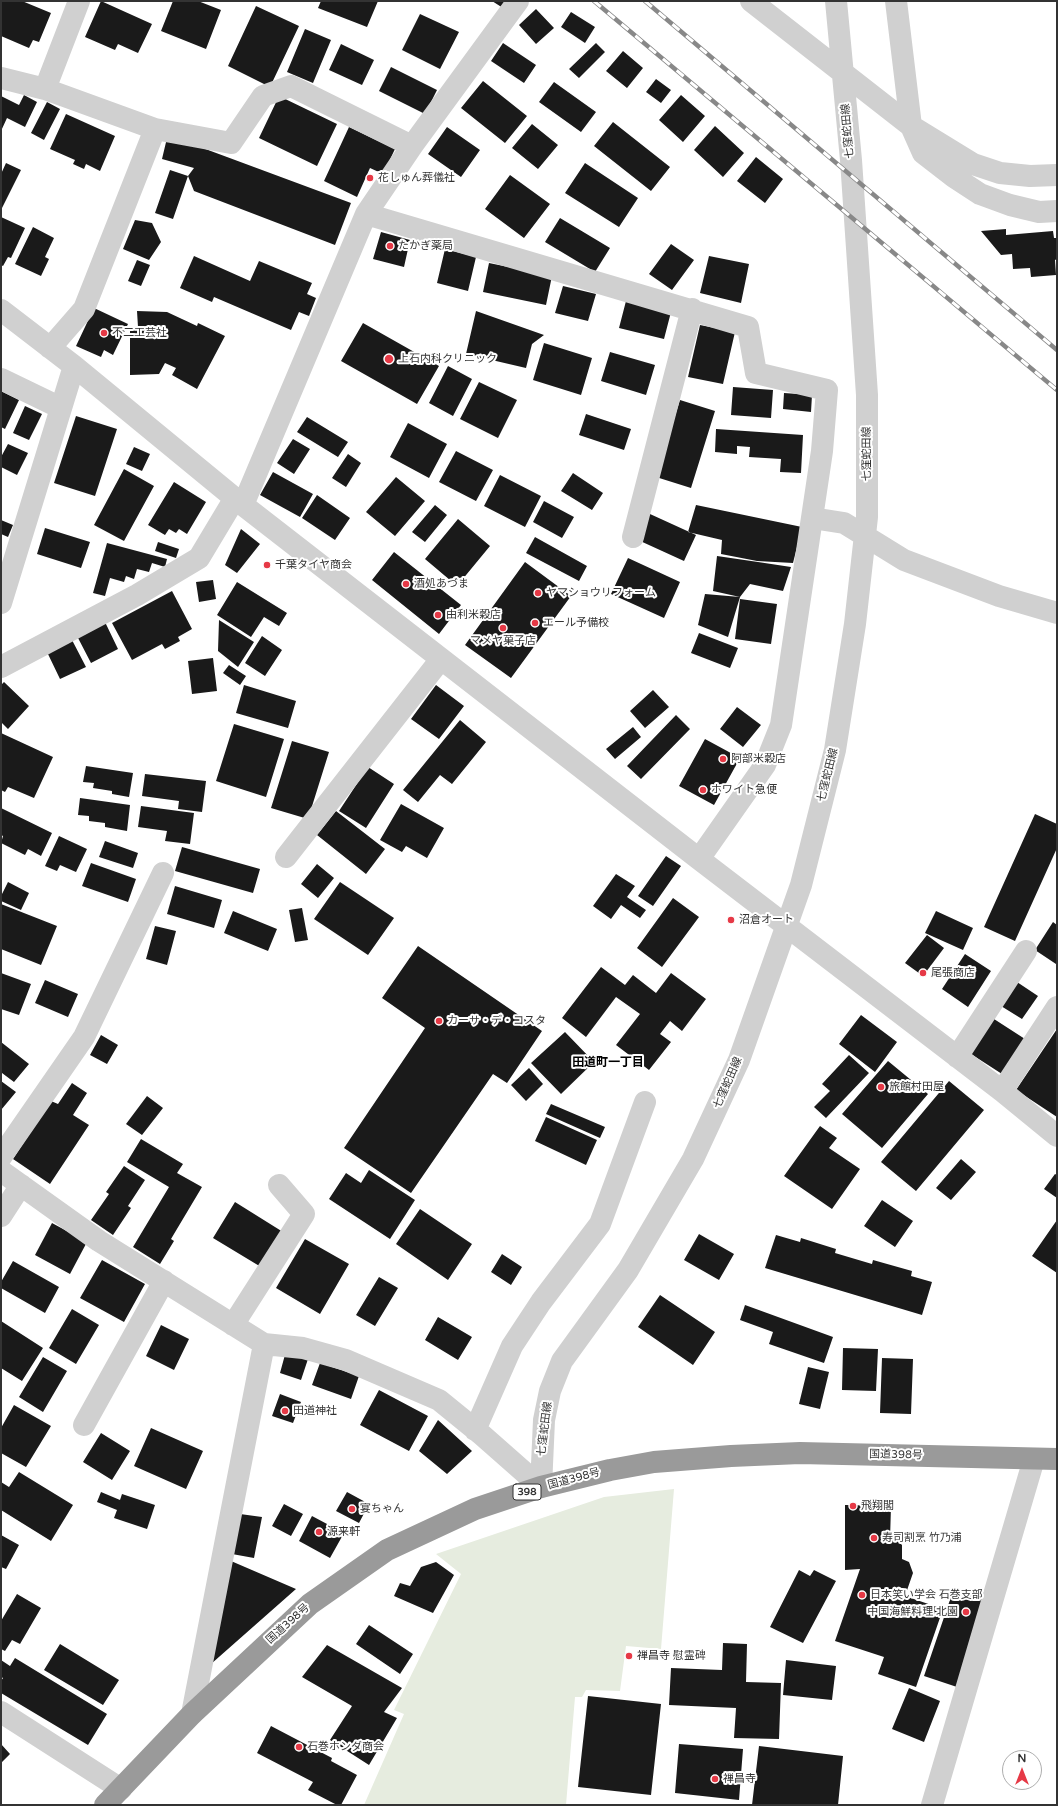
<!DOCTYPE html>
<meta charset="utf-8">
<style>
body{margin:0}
#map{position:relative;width:1058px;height:1806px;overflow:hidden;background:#fff;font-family:"Varela Round",sans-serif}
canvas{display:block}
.frame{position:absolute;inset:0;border:2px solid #333;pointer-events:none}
.north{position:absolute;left:1002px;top:1750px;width:40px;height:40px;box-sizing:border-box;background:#fff;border:1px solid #adadad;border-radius:50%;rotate:0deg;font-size:11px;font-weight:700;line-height:16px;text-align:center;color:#333}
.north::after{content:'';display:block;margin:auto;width:14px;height:18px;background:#e63946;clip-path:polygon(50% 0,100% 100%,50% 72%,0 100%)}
</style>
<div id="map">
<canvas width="1058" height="1806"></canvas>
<div class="frame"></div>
<div class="north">N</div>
</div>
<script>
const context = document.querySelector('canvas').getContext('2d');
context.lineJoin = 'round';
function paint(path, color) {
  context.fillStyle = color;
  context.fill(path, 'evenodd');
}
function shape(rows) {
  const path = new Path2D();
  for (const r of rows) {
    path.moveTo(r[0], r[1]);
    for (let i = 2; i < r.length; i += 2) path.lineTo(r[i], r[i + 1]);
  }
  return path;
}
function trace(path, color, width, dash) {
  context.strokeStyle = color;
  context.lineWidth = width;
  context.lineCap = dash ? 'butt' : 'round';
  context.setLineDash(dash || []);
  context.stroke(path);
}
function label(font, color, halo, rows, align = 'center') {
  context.font = font + ' "Varela Round","Noto Sans JP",sans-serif';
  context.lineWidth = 4;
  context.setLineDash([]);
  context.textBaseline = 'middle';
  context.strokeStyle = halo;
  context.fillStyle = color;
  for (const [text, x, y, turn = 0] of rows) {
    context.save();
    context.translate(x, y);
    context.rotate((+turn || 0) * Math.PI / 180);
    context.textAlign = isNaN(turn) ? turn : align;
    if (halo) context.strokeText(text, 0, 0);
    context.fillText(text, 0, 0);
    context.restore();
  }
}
paint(shape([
 [674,1489,661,1649,626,1646,620,1691,586,1690,582,1697,575,1697,566,1805,364,1805,404,1714,394,1710,461,1574,436,1554,604,1497]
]), '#e6ecdf');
paint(shape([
 [1,1,22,1,51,13,39,42,33,40,29,48,1,36],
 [101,1,152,24,138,53,118,44,115,50,85,37],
 [173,1,198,1,221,10,206,49,161,31],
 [321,1,378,1,367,27,318,8],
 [492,1,507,1,503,8],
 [256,6,299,26,270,87,228,66],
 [536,9,554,28,536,44,519,25],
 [571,12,595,27,585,43,561,27],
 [420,14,459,32,440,69,402,50],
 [305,29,331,40,313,83,287,72],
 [503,43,536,65,524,83,491,61],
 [596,43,605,52,579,78,569,69],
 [341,44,374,60,362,85,329,70],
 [623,51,643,68,627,88,606,71],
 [391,67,437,90,425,114,379,91],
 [656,79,671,90,661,103,646,92],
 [483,81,527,116,505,143,461,108],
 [554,82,596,112,581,132,539,102],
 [24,95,37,102,25,127,7,118,1,131,1,96,19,105],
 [681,95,705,116,683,142,659,120],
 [279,96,337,124,317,166,259,138],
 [47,102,60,109,44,140,31,133],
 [66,114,115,136,100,171,86,164,84,169,73,164,75,160,50,149],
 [613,122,670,167,651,191,594,146],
 [532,124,558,145,538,169,512,148],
 [715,126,744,153,723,177,694,150],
 [349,127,395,149,383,174,370,168,357,197,324,181],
 [447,127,480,150,461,177,428,154],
 [167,138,200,147,351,203,335,245,194,191,188,176,194,168,162,159],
 [756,157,783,179,765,203,737,181],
 [6,163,21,170,1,210,1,174],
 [585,163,638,198,619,227,565,193],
 [170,170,188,176,173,219,155,213],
 [510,175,550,204,524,238,485,209],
 [1,217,25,228,11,258,8,257,3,266,1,265],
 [560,218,610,248,595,272,545,242],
 [135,220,152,223,161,242,149,260,123,249],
 [33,227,54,238,45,257,49,259,41,276,15,264],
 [1006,229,1006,235,1053,231,1054,238,1057,238,1057,259,1055,260,1056,275,1031,277,1030,268,1013,269,1012,254,1001,255,981,231],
 [381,232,410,240,404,267,373,259],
 [671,244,694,260,672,290,649,274],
 [445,249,476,257,468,291,437,283],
 [194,256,250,281,259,261,312,283,307,294,316,298,309,316,299,312,291,330,214,297,212,302,180,288],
 [709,256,749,264,741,303,700,293],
 [137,260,150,265,141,286,128,281],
 [489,263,552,276,546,305,483,292],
 [563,286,596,294,588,321,555,313],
 [626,301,671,312,664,339,619,328],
 [94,308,128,324,113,355,104,350,101,357,76,346],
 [137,311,167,312,197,326,198,323,225,336,197,389,172,375,176,368,165,363,159,374,130,375,130,327,138,327],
 [476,311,544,335,532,344,526,368,466,354],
 [363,323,439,366,417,404,341,361],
 [700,325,735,332,723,384,688,377],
 [544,343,592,358,581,395,533,380],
 [610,352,655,365,646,395,601,381],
 [448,366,472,379,453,416,429,403],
 [479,382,517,400,498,438,460,419],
 [733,387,773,390,771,418,731,415],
 [1,391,19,400,5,429,1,427],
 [784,393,812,395,811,412,783,409],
 [680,400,715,411,691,488,656,477],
 [25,406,42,414,29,440,13,433],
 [586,414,631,429,624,450,579,435],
 [76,416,117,429,95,496,54,483],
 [307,417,348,442,338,457,297,432],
 [408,423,447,444,429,478,390,457],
 [716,429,803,435,801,473,780,472,781,459,749,457,750,447,737,446,737,454,715,452],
 [293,439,310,449,294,474,277,463],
 [8,444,28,453,17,475,1,467,1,457],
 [134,447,150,454,142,471,126,464],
 [456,451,493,470,476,501,439,482],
 [348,454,361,463,346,487,332,478],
 [124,469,154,486,124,541,94,525],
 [273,472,313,494,300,517,260,495],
 [573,473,603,493,592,510,561,491],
 [500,475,541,496,525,527,484,506],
 [396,477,425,501,395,536,366,512],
 [174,482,206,502,187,534,179,529,176,533,169,529,165,535,148,525],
 [317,495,350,518,335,540,302,518],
 [544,501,574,517,562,538,533,522],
 [435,505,447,515,425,542,412,532],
 [696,505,802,527,793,563,757,561,721,554,722,540,688,532],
 [650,514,696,535,684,561,638,540],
 [458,519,490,546,457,586,425,559],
 [1,520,13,525,8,537,1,534],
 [45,528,90,542,81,568,37,554],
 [241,529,260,544,237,573,225,565],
 [535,537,587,566,579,581,526,553],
 [158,542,179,549,176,558,155,551],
 [107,543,167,559,165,567,152,563,149,572,137,569,134,579,126,576,124,582,110,578,105,596,93,593],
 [394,552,461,605,439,634,372,580],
 [717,556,758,562,791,567,783,591,750,584,740,597,713,591],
 [628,558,680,582,664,618,611,594],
 [525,562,571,596,511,678,465,645],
 [213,580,216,599,199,602,196,582],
 [237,582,287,613,279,626,264,617,251,637,217,615],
 [172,591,192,629,178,637,180,641,165,649,162,644,132,660,112,623],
 [705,594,740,597,728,637,698,625],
 [740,599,777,604,771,644,735,639],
 [219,620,254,642,238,667,218,651],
 [105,622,118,649,91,663,77,636],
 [699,633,738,648,730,668,691,653],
 [262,636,282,650,265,676,245,663],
 [72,640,86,667,60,679,47,652],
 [213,658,217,691,192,694,188,661],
 [229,665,246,676,240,685,223,673],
 [4,682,29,706,8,729,1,722,1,685],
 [244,685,296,701,288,728,236,713],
 [436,685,464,706,439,739,411,719],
 [653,690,669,707,645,728,630,711],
 [737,707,761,725,743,747,720,729],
 [676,715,690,729,641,779,627,766],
 [460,720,486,742,452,784,440,775,418,802,403,790],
 [234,724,284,739,266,797,216,781],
 [633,727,641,737,615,759,606,749],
 [1,733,53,757,34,798,8,787,5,792,1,790],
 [705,739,740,758,714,805,679,786],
 [292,741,329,752,308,819,271,808],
 [86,766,133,773,129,797,112,794,112,791,93,788,94,783,83,782],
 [368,767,394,784,366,828,339,811],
 [145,774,206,781,202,812,178,809,179,801,142,796],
 [80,798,130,805,127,831,105,827,105,823,89,821,89,816,78,815],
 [401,804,444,828,427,858,406,846,402,852,380,840],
 [141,806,194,813,190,844,165,841,167,831,138,827],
 [1,808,52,833,41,856,28,849,25,855,1,843,3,836,1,835],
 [336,811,385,849,366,874,317,835],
 [1035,814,1057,824,1057,848,1015,941,984,927],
 [59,836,87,849,76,872,60,865,57,871,45,866],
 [105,841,138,853,133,868,99,857],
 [182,847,260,869,253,893,175,871],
 [666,856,681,866,653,906,638,896],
 [91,863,136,879,128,902,82,886],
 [317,864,334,878,318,898,301,884],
 [616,874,635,886,627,897,646,910,640,918,621,905,611,919,593,906],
 [8,882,29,893,21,910,1,901,1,896],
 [340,882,394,918,368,955,314,919],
 [175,886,222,900,214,928,167,914],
 [673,898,699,917,662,967,637,948],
 [1,904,57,926,41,965,1,949],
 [302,908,308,940,295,942,289,910],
 [233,911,277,929,268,951,224,933],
 [936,911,973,928,963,950,925,933],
 [1053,922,1057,925,1056,964,1035,950],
 [155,926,176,931,167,965,146,959],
 [927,935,944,948,923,976,905,963],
 [418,946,542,1031,507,1083,493,1074,411,1193,344,1148,425,1028,382,998],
 [965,954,991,971,968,1007,942,989],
 [601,967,625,985,633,975,656,993,671,973,706,999,682,1031,670,1021,660,1034,671,1042,649,1070,616,1045,640,1014,616,997,586,1037,562,1018],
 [1,973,31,984,19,1015,1,1009],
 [45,980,78,994,68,1017,35,1003],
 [1017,982,1038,996,1022,1019,1001,1006],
 [861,1015,897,1042,875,1072,839,1044],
 [994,1019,1025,1039,1002,1074,971,1054],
 [1057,1029,1057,1117,1016,1090],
 [565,1032,594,1062,561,1094,531,1063],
 [101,1035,118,1045,107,1064,90,1055],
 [1,1042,29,1064,14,1082,2,1073,1,1074],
 [849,1055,869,1073,826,1118,814,1107,830,1091,822,1084],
 [888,1061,928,1094,882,1148,842,1114],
 [529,1068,543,1084,526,1101,511,1085],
 [1,1081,16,1092,1,1110],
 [949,1081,984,1110,916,1191,881,1162],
 [72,1083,87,1093,73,1115,89,1125,50,1184,13,1159,51,1101,58,1104],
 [147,1096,163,1108,142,1135,126,1124],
 [551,1104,605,1127,600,1138,546,1114],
 [546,1117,597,1140,586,1165,535,1141],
 [820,1126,837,1138,829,1148,860,1169,832,1209,784,1176],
 [141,1139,183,1164,177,1173,202,1187,171,1239,174,1241,160,1264,133,1247,169,1187,127,1162],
 [961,1159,976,1172,951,1200,936,1188],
 [124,1166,145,1180,128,1206,131,1208,113,1235,91,1220,109,1194,106,1192],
 [369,1170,415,1200,390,1239,329,1199,346,1173,361,1183],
 [1055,1174,1057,1175,1057,1198,1044,1189],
 [882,1200,913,1221,895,1247,864,1226],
 [235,1202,283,1232,261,1267,213,1238],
 [420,1209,472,1244,448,1280,396,1244],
 [1057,1220,1057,1273,1032,1256],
 [52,1223,87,1242,70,1274,35,1255],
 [699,1234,734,1254,719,1280,684,1260],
 [776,1235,800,1242,801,1238,836,1249,835,1253,872,1264,873,1260,912,1271,911,1276,932,1282,922,1315,765,1268],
 [305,1239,349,1264,320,1314,276,1288],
 [502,1254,522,1267,511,1285,491,1272],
 [102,1260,145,1284,124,1322,80,1298],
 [13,1261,59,1287,45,1313,1,1288,1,1282],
 [379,1277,398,1288,375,1326,356,1315],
 [660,1295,715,1332,693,1365,638,1327],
 [745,1305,833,1337,824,1363,769,1344,773,1332,740,1320],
 [72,1309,99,1325,76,1364,49,1348],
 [438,1317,472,1337,458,1360,425,1340],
 [1,1321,43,1348,22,1381,1,1368],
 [161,1325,189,1339,174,1370,146,1356],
 [843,1348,878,1349,876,1391,842,1390],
 [286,1351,308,1359,301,1380,280,1373],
 [43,1357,67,1371,43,1412,19,1397],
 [882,1358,913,1359,911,1414,880,1413],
 [320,1363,359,1376,351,1399,312,1385],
 [808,1367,829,1372,820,1409,799,1404],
 [379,1390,428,1416,409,1451,360,1425],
 [280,1394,301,1402,293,1423,272,1416],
 [14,1405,51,1426,26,1467,1,1453,1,1428],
 [438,1420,472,1451,447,1474,419,1451],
 [151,1428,203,1451,186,1489,134,1466],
 [101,1433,130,1451,112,1480,83,1462],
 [19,1472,73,1505,51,1541,1,1510,1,1482,9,1487],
 [101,1492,120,1500,122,1494,155,1505,147,1529,114,1518,117,1510,97,1502],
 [347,1492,369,1504,359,1523,336,1511],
 [284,1504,303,1514,291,1536,272,1526],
 [845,1505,891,1506,890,1540,897,1540,902,1545,902,1559,909,1562,913,1573,905,1596,943,1609,916,1687,878,1674,884,1657,835,1641,860,1569,845,1570],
 [240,1514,262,1517,254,1558,232,1554],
 [312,1516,344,1533,330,1558,299,1541],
 [1,1535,19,1545,6,1569,1,1567],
 [231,1561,296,1589,211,1664],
 [436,1562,454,1575,433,1613,394,1596,400,1583,410,1586,421,1567],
 [799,1570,810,1576,814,1570,836,1581,803,1643,770,1627],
 [954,1588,987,1599,957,1687,924,1676],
 [17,1594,41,1608,20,1644,12,1640,5,1651,1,1649,1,1621],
 [369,1625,413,1654,400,1674,356,1644],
 [723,1643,747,1644,746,1682,781,1683,779,1739,734,1738,736,1708,669,1705,671,1668,722,1670],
 [60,1644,119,1680,103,1705,44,1670],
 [327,1645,402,1688,384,1712,397,1718,369,1765,330,1740,352,1706,302,1677],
 [15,1658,107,1714,88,1745,1,1693,1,1681,3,1678,1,1677,1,1660,10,1666],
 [786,1660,836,1666,832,1700,783,1695],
 [909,1688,940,1701,924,1742,892,1729],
 [588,1696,661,1704,651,1795,578,1787],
 [271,1726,332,1758,331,1761,357,1775,341,1805,337,1805,308,1790,313,1782,257,1753],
 [1,1744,10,1754,1,1763],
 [679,1744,743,1749,739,1800,675,1793],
 [759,1746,843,1756,838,1805,752,1805]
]), '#1a1a1a');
trace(shape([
 [751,1,911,126,973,164,1000,173,1030,176,1057,175],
 [896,1,911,126,923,153,954,177,980,194,1010,205,1039,212,1057,211],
 [1,78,45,89,155,129,231,143,263,96,291,86,412,146,366,214,748,327,756,373,827,390,822,451,781,725,765,765,699,859],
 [45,89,79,1],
 [412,146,518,1],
 [1,310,74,366,243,505,699,859,1002,1091,1057,1136],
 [50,348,84,309,155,129],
 [1,379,61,408],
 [243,505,366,214],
 [812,518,844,523,904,560,999,596,1057,613],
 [633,537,692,309],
 [1,603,74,366],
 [1,667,137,595,199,558,235,498],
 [286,857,441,659],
 [957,1057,1026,951],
 [1002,1091,1057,1007],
 [1,1157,84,1037,163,873],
 [1,1171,99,1241,264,1344,303,1348,346,1360,439,1400,482,1435,541,1487],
 [1,1216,21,1185],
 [233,1325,304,1214,279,1185],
 [84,1425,164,1281],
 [475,1430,512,1346,541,1302,600,1224,645,1102],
 [541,1487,544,1420,550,1391,562,1361,628,1270,693,1159,739,1060,801,885,835,750,855,624,867,517,867,395,851,160,836,1],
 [1,1712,121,1789],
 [192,1714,264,1344],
 [932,1805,1034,1459]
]), '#d0d0d0', 22);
trace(shape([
 [105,1805,192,1714,310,1604,387,1550,475,1509,541,1487,610,1470,654,1462,731,1456,800,1453,1057,1459]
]), '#9a9a9a', 22);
const rail = shape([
 [594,1,1057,390],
 [645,1,1057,350]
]);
trace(rail, '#888', 4.5);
trace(rail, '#fff', 3, [9]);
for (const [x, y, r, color] of [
 [370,178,4,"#e63946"],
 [390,246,4,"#e63946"],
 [104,333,4,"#e63946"],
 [389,359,5,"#e63946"],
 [267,565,4,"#e63946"],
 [406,584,4,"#e63946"],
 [538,593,4,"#e63946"],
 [438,615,4,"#e63946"],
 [535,623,4,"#e63946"],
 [503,628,4,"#e63946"],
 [723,759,4,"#e63946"],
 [703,790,4,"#e63946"],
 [731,920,4,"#e63946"],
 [923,973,4,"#e63946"],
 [439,1021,4,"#e63946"],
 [881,1087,4,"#e63946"],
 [285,1411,4,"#e63946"],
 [853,1506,4,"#e63946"],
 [352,1509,4,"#e63946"],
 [319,1532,4,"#e63946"],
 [874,1538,4,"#e63946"],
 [862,1595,4,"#e63946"],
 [966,1612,4,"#e63946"],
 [629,1656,4,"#e63946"],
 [299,1747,4,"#e63946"],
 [715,1779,4,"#e63946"]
]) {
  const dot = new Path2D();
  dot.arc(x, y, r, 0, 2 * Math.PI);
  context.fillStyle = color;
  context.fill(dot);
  trace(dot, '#fff', 1.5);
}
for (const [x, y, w] of [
 [527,1492,28]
]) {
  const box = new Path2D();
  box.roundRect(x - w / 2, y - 8, w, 16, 3);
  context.fillStyle = '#fff';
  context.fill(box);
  trace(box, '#333', 1);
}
label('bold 10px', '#333', null, [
 ["398",527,1492]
]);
label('11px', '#333', '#fff', [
 ["七窪蛇田線",848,131,-95],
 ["七窪蛇田線",867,454,-90],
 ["七窪蛇田線",828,775,-76],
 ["七窪蛇田線",728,1083,-66],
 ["七窪蛇田線",545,1429,-83],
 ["国道398号",896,1455,1],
 ["国道398号",574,1479,-15],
 ["国道398号",288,1624,-42]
]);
label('11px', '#333', '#fff', [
 ["花しゅん葬儀社",378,178],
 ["たかぎ薬局",398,246],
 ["不二工芸社",112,333],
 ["上石内科クリニック",398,359],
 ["千葉タイヤ商会",275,565],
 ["酒処あづま",414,584],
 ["ヤマショウリフォーム",546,593],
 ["由利米穀店",446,615],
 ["エール予備校",543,623],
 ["マメヤ菓子店",503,641,"center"],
 ["阿部米穀店",731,759],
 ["ホワイト急便",711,790],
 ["沼倉オート",739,920],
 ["尾張商店",931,973],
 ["カーサ・デ・コスタ",447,1021],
 ["旅館村田屋",889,1087],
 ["田道神社",293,1411],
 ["飛翔閣",861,1506],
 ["宴ちゃん",360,1509],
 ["源来軒",327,1532],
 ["寿司割烹 竹乃浦",882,1538],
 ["日本笑い学会 石巻支部",870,1595],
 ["中国海鮮料理 北園",958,1612,"right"],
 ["禅昌寺 慰霊碑",637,1656],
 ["石巻ホンダ商会",307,1747],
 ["禅昌寺",723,1779]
], 'left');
label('bold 12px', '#000', '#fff', [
 ["田道町一丁目",608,1063]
]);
</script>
